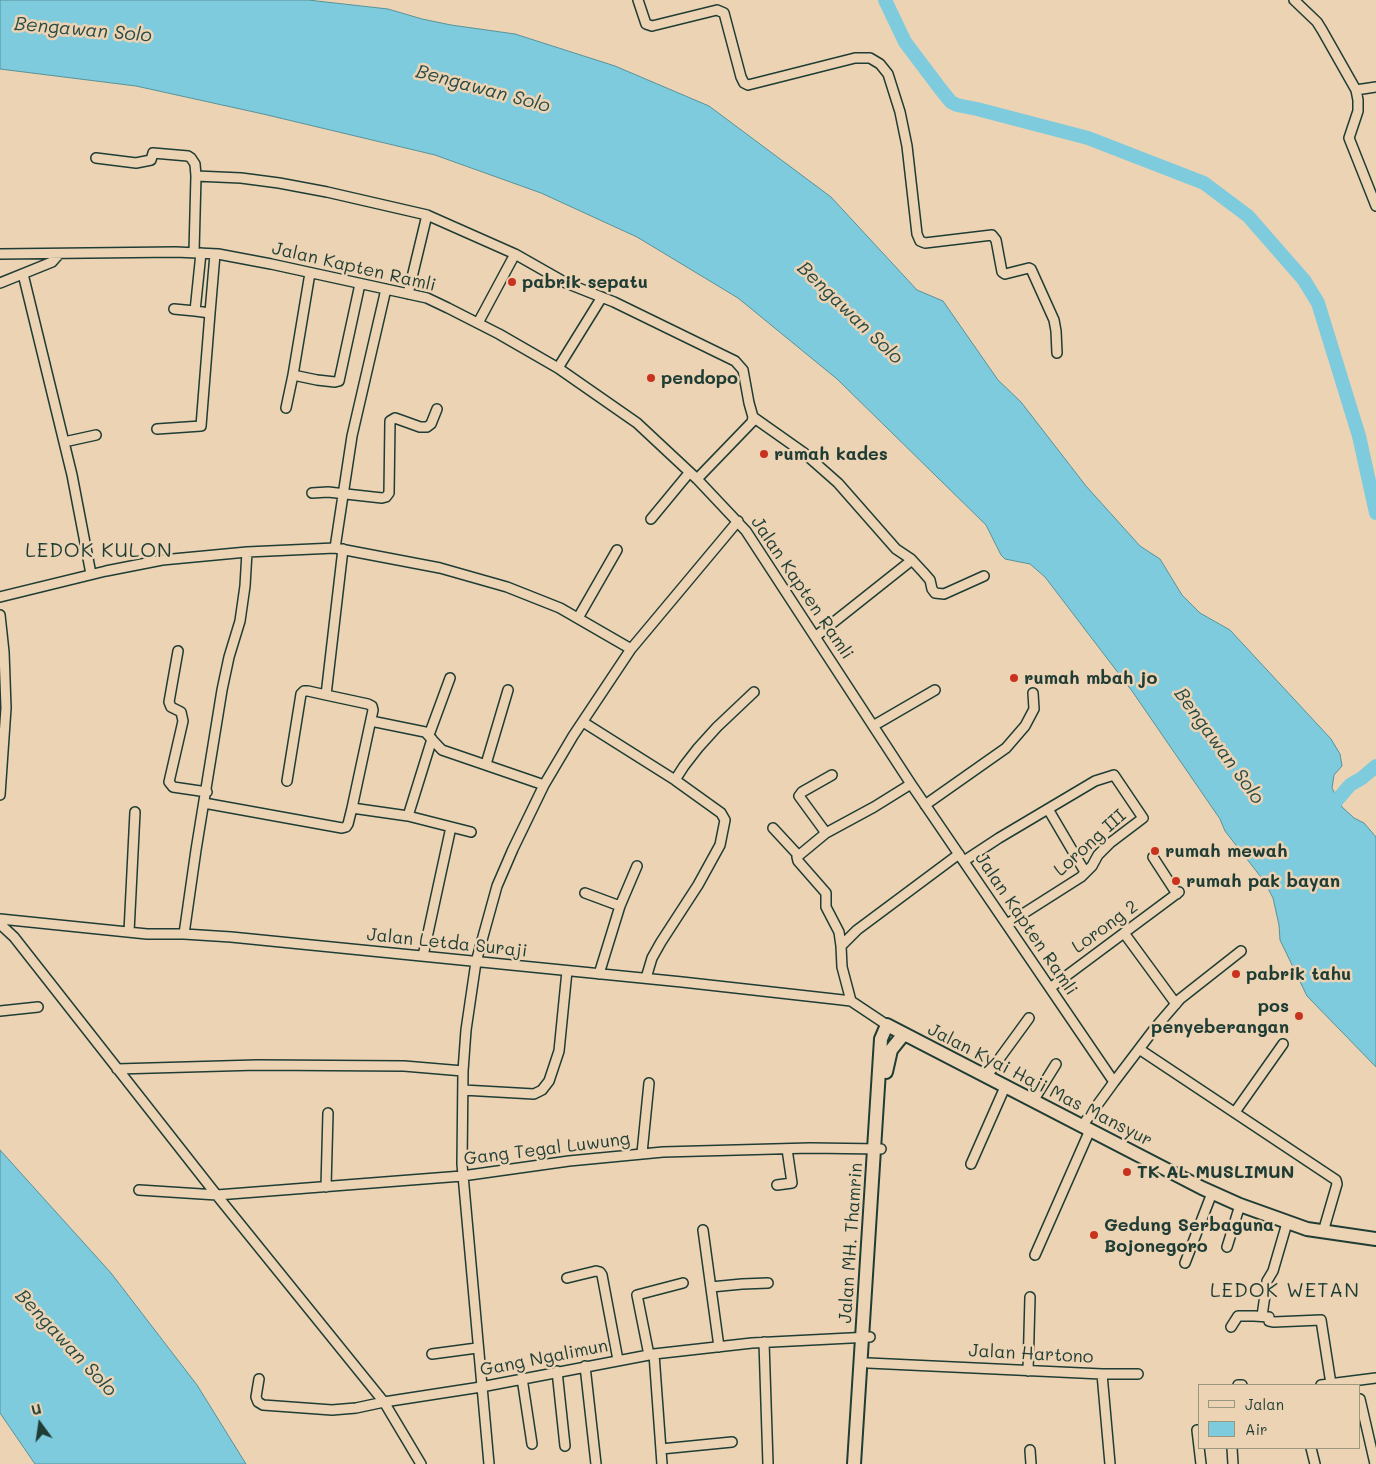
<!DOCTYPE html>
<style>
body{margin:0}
#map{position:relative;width:1376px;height:1464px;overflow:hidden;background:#ecd3b4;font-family:Mali,sans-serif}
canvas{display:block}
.legend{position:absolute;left:1198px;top:1384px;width:162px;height:65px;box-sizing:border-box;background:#ecd3b4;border:1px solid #9a9781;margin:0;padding:6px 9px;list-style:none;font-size:15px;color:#1f3d34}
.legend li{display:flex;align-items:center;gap:10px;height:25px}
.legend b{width:25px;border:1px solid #9a9781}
.north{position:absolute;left:15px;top:1399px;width:50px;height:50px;-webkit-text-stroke:4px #ecd3b4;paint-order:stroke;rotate:346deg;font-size:14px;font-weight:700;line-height:20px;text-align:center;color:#1f3d34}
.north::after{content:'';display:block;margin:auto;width:18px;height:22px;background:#1f3d34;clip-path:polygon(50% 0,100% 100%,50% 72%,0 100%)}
</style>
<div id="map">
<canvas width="1376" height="1464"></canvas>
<ul class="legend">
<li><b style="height:6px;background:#ecd3b4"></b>Jalan</li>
<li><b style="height:14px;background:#7ecbdd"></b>Air</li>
</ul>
<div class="north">U</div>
</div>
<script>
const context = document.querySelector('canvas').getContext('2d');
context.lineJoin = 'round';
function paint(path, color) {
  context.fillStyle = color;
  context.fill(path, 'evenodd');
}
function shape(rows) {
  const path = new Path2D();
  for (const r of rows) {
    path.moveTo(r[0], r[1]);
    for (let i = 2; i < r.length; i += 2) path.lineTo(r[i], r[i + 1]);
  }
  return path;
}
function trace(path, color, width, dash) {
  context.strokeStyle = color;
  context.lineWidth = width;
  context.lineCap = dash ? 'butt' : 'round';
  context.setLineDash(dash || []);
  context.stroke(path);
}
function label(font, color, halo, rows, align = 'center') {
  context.font = font + ' Mali,sans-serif';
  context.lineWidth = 5;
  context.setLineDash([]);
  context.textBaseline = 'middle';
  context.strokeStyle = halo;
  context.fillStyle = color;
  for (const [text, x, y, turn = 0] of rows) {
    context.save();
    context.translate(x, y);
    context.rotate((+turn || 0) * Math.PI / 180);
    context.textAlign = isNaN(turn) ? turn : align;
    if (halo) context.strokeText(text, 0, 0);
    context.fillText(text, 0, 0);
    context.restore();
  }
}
const water = shape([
 [0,0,308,0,388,9,422,19,451,25,515,34,615,66,709,106,831,197,917,290,943,301,998,380,1021,402,1086,486,1140,546,1160,559,1182,595,1200,613,1230,630,1331,739,1340,754,1342,766,1334,775,1332,788,1342,807,1354,818,1364,823,1376,837,1376,1067,1307,996,1280,940,1279,925,1273,898,1264,881,1225,831,1220,819,1132,691,1045,577,1030,564,1005,559,1001,555,986,525,837,379,738,298,637,237,541,193,435,155,263,114,136,86,0,69,0,0],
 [0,1150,111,1273,197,1385,246,1464,35,1464,0,1413,0,1150]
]);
paint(water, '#7ecbdd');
trace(water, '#589299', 1);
trace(shape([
 [885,0,905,42,942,91,951,102,957,105,977,109,1088,138,1204,183,1248,216,1304,280,1318,303,1359,436,1376,513],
 [1326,813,1350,785,1362,778,1376,766]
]), '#7ecbdd', 14);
const minor = shape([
 [638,0,646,24,652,26,717,10,724,13,741,77,744,83,748,85,855,58,870,58,880,64,888,74,900,112,907,146,917,234,920,241,925,243,992,235,996,240,1002,272,1005,274,1029,268,1031,269,1054,320,1056,331,1057,353],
 [1294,0,1317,22,1322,30,1356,90,1358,100,1358,111,1349,138,1376,206],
 [1356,90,1376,87],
 [96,158,136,163,151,160,153,153,188,156,191,158,195,164,196,176,194,252],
 [196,176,241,178,279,183,327,192,427,215,515,254,566,283,614,302,735,361,743,370,749,403,753,417,752,422,697,479],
 [201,253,195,311,210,313,215,254],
 [0,254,176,252,218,254,271,264,427,298,448,308,499,334,558,368,637,423,697,479,746,531,911,784,1114,1082,1082,1126],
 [23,274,72,475,91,574],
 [0,283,52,262,59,254],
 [408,294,427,215],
 [174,309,195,311],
 [478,323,515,254],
 [558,368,602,297],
 [293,375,310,273],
 [286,408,293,375,317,380,335,382,339,381,360,284],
 [753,417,804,453,838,483,896,549,911,559,923,572,930,580,932,589,935,593,944,594,984,576],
 [157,429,201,426,210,313],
 [64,442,96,435],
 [312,493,328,492,382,498,386,497,389,493,390,421,395,418,420,427,427,427,431,424,437,409],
 [651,519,689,473],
 [335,548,352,436,386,289],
 [343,549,326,695,368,704,372,706,373,710,352,808],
 [0,597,106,571,162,560,247,552,335,548,440,568,507,587,560,608,631,649],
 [0,615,4,652,6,708,0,795],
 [578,618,617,550],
 [815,637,912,560],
 [178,651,169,702,171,707,181,712,183,721,169,782,173,787,207,792],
 [371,721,425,732,442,750,544,785],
 [583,722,675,780,721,813,725,820,720,845,698,885,661,942,652,958,646,978],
 [873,726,935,690],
 [429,735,450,678],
 [486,764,508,690],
 [675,780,684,766,698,748,717,727,754,692],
 [287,781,301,694,304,691,308,691,326,695],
 [204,803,342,828,346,827,348,824,352,808,408,816,471,832],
 [925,805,1006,748,1025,726,1034,709,1033,693],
 [1048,809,1085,872],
 [408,816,432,739],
 [773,828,798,855],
 [826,833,799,796,802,792,832,775],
 [1153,857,1177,894],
 [964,861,999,838,1095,781,1114,775,1143,818,1110,843,1098,855,1092,866,1081,877,1007,924],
 [585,893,620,906,599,974],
 [620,906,637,866],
 [0,919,147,934,184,934,231,937,682,982,834,999,851,1001,884,1023],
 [0,924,14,937,219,1198,384,1402,421,1464],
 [129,932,135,812],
 [1124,933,1176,1004],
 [184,934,196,850,222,690,229,657,240,621,245,586,247,552],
 [841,946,839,932,826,907,826,893,798,861,797,857,826,833,874,807,911,784],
 [423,956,451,827],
 [1050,988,1179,892],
 [851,1001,842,967,841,946,857,930,959,854],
 [0,1011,38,1007],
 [1139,1049,1336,1180,1337,1184,1323,1232],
 [117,1069,257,1065,404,1066,463,1071],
 [986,1077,1029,1018],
 [1114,1082,1155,1028,1180,999,1241,951],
 [463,1090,534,1094,542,1090,549,1081,559,1051,567,971],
 [1033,1101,1056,1064],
 [1235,1112,1283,1044],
 [642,1153,649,1083],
 [971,1164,1005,1087],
 [777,1185,792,1183,787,1149],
 [326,1187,328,1113],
 [139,1190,217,1195,462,1176,569,1161,663,1152,810,1148,881,1149],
 [703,1230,719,1347],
 [1227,1247,1240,1205],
 [1035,1255,1090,1130],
 [1185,1263,1212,1193],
 [567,1278,596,1271,600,1272,602,1275,618,1360],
 [711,1287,742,1284,768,1283],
 [1262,1316,1267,1281,1273,1271,1287,1223],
 [1231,1327,1238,1316,1254,1316,1269,1317,1269,1321,1274,1322,1321,1320,1331,1384],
 [764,1342,768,1464],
 [432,1354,477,1348],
 [654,1354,662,1464],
 [649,1355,637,1295,683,1283],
 [868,1363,1102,1374,1110,1464],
 [585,1366,596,1464],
 [557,1371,565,1446],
 [1028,1371,1030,1297],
 [1102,1374,1138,1374],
 [522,1378,532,1444],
 [259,1379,256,1397,258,1402,263,1405,332,1410,356,1408,384,1402,481,1387,654,1354,752,1343,870,1337],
 [1238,1385,1242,1385],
 [1321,1385,1376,1378],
 [1360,1399,1375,1464],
 [1197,1430,1201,1464],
 [1232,1448,1233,1464],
 [1311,1448,1315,1464],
 [661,1449,732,1442],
 [1030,1450,1031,1464],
 [489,1464,462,1164,463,1071,466,1030,476,962,484,933,497,886,513,849,544,785,573,736,631,649,738,521]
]);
const primary = shape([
 [886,1072,891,1050,903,1035],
 [854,1464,881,1039,887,1025,1202,1188,1240,1205,1307,1229,1376,1239]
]);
trace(minor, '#1f3d34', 12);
trace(primary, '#1f3d34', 16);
trace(minor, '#ecd3b4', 9);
trace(primary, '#ecd3b4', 12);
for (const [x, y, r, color] of [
 [512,282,5,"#c8321e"],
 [651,378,5,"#c8321e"],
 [764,454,5,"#c8321e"],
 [1014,678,5,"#c8321e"],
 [1155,851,5,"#c8321e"],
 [1176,881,5,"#c8321e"],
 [1236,974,5,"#c8321e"],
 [1299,1016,5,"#c8321e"],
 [1127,1172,5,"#c8321e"],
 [1094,1235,5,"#c8321e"]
]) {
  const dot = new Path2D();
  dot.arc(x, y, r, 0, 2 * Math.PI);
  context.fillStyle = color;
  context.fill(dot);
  trace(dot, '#ecd3b4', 2);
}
label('18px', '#1f3d34', '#ecd3b4', [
 ["Jalan Kapten Ramli",354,267,13],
 ["Jalan Kapten Ramli",802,588,56],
 ["Lorong III",1090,843,-42],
 ["Jalan Kapten Ramli",1026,924,56],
 ["Lorong 2",1105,927,-36],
 ["Jalan Letda Suraji",447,943,6],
 ["Jalan Kyai Haji Mas Mansyur",1040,1085,27],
 ["Gang Tegal Luwung",547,1149,-7],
 ["Jalan MH. Thamrin",851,1243,-86],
 ["Jalan Hartono",1031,1354,3],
 ["Gang Ngalimun",544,1358,-11]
]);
label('bold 18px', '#1f3d34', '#ecd3b4', [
 ["pabrik sepatu",522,282],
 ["pendopo",661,378],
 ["rumah kades",774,454],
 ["rumah mbah jo",1024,678],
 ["rumah mewah",1165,851],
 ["rumah pak bayan",1186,881],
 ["pabrik tahu",1246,974],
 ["pos",1289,1006,"right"],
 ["penyeberangan",1289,1027,"right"],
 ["TK AL MUSLIMUN",1137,1172],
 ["Gedung Serbaguna",1104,1225],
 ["Bojonegoro",1104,1246]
], 'left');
label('italic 19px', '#284b45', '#ecd3b4', [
 ["Bengawan Solo",83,30,5],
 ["Bengawan Solo",483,89,15],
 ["Bengawan Solo",850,313,44],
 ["Bengawan Solo",1219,746,54],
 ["Bengawan Solo",66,1343,47]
]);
context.letterSpacing = '1px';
label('20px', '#1f3d34', '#ecd3b4', [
 ["LEDOK KULON",99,551],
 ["LEDOK WETAN",1285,1291]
]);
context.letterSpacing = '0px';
</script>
